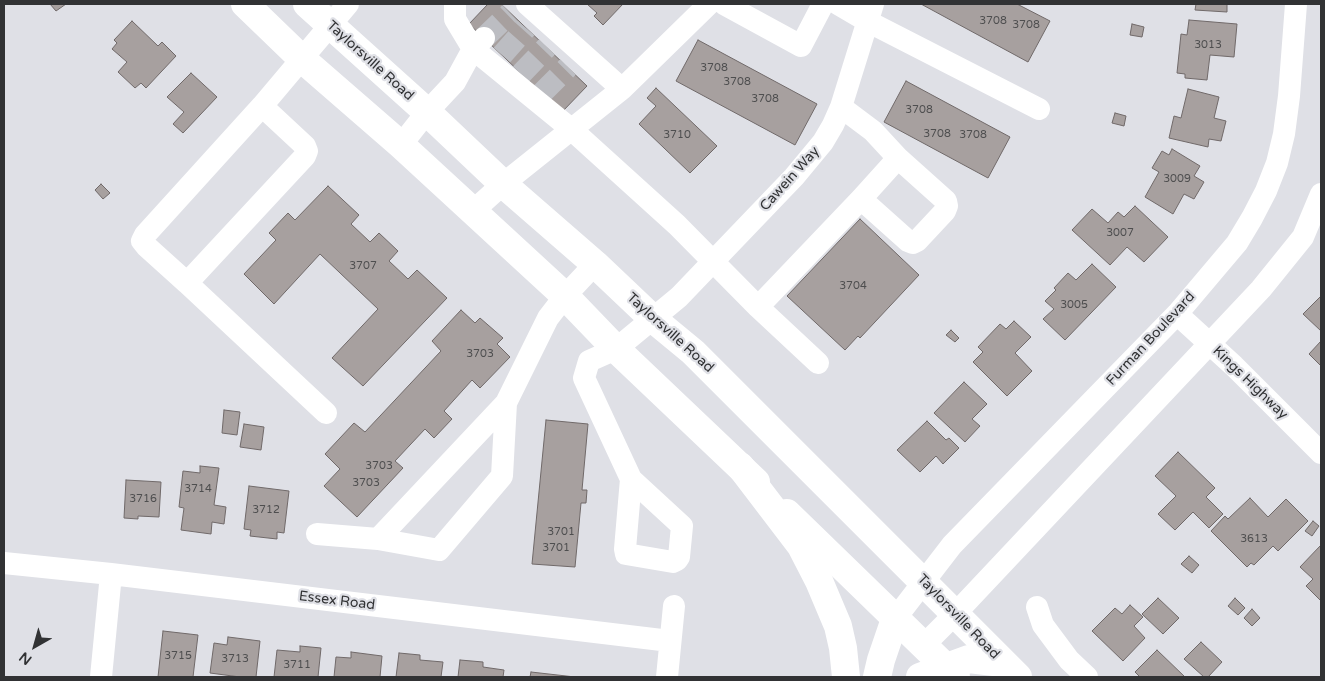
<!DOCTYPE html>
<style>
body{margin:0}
#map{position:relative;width:1325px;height:681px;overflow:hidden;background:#dfe0e6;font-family:"Varela Round",sans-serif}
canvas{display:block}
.frame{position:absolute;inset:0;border:5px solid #313234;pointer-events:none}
.north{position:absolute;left:10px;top:621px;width:50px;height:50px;-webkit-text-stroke:4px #dfe0e6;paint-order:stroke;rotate:218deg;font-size:14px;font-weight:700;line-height:20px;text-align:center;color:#313234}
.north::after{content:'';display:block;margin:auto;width:18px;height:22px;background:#313234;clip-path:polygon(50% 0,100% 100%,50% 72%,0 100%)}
</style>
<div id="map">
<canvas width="1325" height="681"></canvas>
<div class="frame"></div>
<div class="north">N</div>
</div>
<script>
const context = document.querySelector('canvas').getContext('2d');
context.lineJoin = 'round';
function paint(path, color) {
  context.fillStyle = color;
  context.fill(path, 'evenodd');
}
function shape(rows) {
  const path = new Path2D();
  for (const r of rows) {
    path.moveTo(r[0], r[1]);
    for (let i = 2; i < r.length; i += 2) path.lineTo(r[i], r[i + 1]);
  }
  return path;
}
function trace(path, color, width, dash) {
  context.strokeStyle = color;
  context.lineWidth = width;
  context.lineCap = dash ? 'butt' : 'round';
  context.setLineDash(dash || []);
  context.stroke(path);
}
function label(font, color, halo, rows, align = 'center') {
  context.font = font + ' "Varela Round",sans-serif';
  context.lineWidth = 4.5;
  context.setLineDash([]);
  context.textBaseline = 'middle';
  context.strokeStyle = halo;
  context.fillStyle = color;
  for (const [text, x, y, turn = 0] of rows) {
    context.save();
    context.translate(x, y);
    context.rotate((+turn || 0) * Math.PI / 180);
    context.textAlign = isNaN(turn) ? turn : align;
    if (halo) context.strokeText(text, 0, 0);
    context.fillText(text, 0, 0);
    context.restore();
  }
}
const building = shape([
 [50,4,66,4,56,11,50,4],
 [488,4,501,4,587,86,562,112,469,24,488,4],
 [587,4,623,4,603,25,594,16,597,13,587,4],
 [921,4,1017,4,1050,21,1028,62,921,4],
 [1196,4,1227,4,1227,12,1195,10,1196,4],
 [1189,20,1237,24,1234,57,1210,55,1207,80,1185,78,1185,74,1177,73,1181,34,1187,35,1189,20],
 [132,21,158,46,162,42,176,56,146,88,141,83,135,88,118,72,127,62,112,49,117,43,114,40,132,21],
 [1132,24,1144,27,1142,37,1130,35,1132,24],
 [698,40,817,104,795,145,676,81,698,40],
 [191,73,217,97,183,133,173,124,184,112,167,97,191,73],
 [906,81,1010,137,988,178,884,122,906,81],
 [656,88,717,146,690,173,639,124,656,106,647,98,656,88],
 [1188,89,1219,97,1214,118,1226,121,1221,141,1209,139,1208,147,1169,138,1174,116,1181,118,1188,89],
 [1115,113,1126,116,1124,126,1112,123,1115,113],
 [1172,149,1200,166,1194,176,1204,182,1194,199,1184,194,1173,214,1145,197,1159,172,1152,168,1162,151,1169,155,1172,149],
 [101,184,110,193,103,199,95,190,101,184],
 [328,186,359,215,351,224,370,242,379,233,398,251,389,261,408,279,417,270,447,298,363,386,332,358,378,309,320,254,274,304,244,274,276,240,269,233,288,213,295,220,328,186],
 [1135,206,1168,237,1144,262,1127,247,1110,265,1072,230,1092,209,1108,223,1118,212,1124,217,1135,206],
 [860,219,919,275,860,338,858,336,845,350,787,296,860,219],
 [1092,264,1116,287,1065,340,1043,319,1054,309,1045,301,1056,290,1054,288,1068,273,1076,280,1092,264],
 [1321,296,1321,331,1303,314,1321,296],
 [461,310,475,323,480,318,503,338,497,344,510,357,480,388,472,380,444,411,452,419,434,438,425,429,395,461,403,468,357,517,324,486,340,469,325,454,354,423,365,432,441,351,432,341,461,310],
 [1014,321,1031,337,1015,353,1032,371,1007,396,973,362,983,352,978,347,1000,324,1006,329,1014,321],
 [951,330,959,338,955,342,946,335,951,330],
 [1321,341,1321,366,1309,354,1321,341],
 [964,382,987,404,972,419,980,426,965,442,934,413,964,382],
 [224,410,240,412,237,435,222,433,224,410],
 [546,420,588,424,582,490,587,490,586,503,581,503,575,567,532,564,546,420],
 [927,421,946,440,949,438,959,448,943,464,936,456,920,472,897,450,927,421],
 [244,424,264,427,261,450,240,447,244,424],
 [1178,452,1215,488,1206,497,1223,514,1209,528,1193,512,1175,530,1158,514,1176,496,1155,476,1178,452],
 [200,466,219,468,214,505,226,507,224,524,212,522,211,534,181,530,184,508,179,507,183,471,200,473,200,466],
 [126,480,161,482,159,517,138,516,138,519,124,518,126,480],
 [249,486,289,491,284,533,277,532,277,539,250,536,251,530,244,529,249,486],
 [1250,498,1268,517,1286,499,1308,521,1278,551,1273,546,1254,565,1251,563,1247,567,1211,531,1225,516,1228,519,1250,498],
 [1313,521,1319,526,1312,536,1305,531,1313,521],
 [1321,545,1321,601,1306,586,1313,579,1300,567,1321,545],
 [1189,556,1199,565,1192,573,1181,564,1189,556],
 [1158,598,1179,618,1163,634,1142,614,1158,598],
 [1235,598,1245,608,1238,615,1228,606,1235,598],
 [1130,605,1143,617,1134,626,1145,638,1123,661,1092,631,1115,608,1122,614,1130,605],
 [1252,609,1260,618,1252,626,1244,618,1252,609],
 [163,631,198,635,193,677,158,677,163,631],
 [228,637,260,641,256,677,240,677,210,673,214,643,227,645,228,637],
 [1201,642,1222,662,1208,677,1204,677,1184,659,1201,642],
 [300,646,321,648,318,677,274,677,277,650,300,652,300,646],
 [1157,650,1185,677,1140,677,1135,672,1157,650],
 [351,652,382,656,380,677,334,677,336,657,351,658,351,652],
 [399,653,420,655,420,660,443,662,441,677,396,677,399,653],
 [460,660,483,662,483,667,504,670,503,677,458,677,460,660],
 [531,672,575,677,530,677,531,672]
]);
paint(building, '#a7a09f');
trace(building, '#706969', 1);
trace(shape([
 [484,38,510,13],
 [502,55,526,28],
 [521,74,547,47],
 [542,93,568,67]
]), '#bcbdc2', 22, [22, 11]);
trace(shape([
 [527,4,622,89],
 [724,4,801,46,823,4],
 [838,4,867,21,1039,109],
 [484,38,473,49,571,129,677,225,758,307,861,199,898,158,873,131,841,107],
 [262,106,145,235,142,241,146,246,187,283,305,156,307,151,305,146,262,106,348,4],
 [401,145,427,112,455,82,473,49,455,19,455,4],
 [861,199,908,241,913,243,917,241,945,211,947,206,946,201,898,158],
 [472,212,503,184,622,89,709,4],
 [187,283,326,413],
 [758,307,818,363],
 [1177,314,1234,366,1321,453],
 [506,403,502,476,439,550,378,539,506,403,548,318,565,296,595,264],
 [631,479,682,526,679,557,677,560,673,562,626,554,625,549,631,479,584,378,589,361,616,349,679,297,794,177,823,142,833,125,841,107,873,4],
 [317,534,378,539],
 [4,563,111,574,670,641],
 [1037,607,1043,625,1069,660,1087,677],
 [895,619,952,545,1177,314,1237,243,1252,218,1266,191,1277,163,1284,134,1289,96,1296,4],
 [923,646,955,614,1261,289,1303,237,1321,194],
 [101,677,111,574],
 [667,677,674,606]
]), '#fff', 22);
trace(shape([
 [245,4,302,59,401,145,565,296,616,349,756,482],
 [307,4,427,112,503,184,595,264,653,319,693,352,1018,677],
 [787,513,956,677]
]), '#fff', 28);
trace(shape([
 [740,466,801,546,819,581,838,626,843,648,846,677],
 [877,677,881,660,895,619],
 [920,677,969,659,1002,663]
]), '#fff', 28);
label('11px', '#4e4e4f', null, [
 ["3708",993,21],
 ["3708",1026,25],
 ["3013",1208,45],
 ["3708",714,68],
 ["3708",737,82],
 ["3708",765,99],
 ["3708",919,110],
 ["3708",937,134],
 ["3710",677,135],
 ["3708",973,135],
 ["3009",1177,179],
 ["3007",1120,233],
 ["3707",363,266],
 ["3704",853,286],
 ["3005",1074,305],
 ["3703",480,354],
 ["3703",379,466],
 ["3703",366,483],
 ["3714",198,489],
 ["3716",143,499],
 ["3712",266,510],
 ["3701",561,532],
 ["3613",1254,539],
 ["3701",556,548],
 ["3715",178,656],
 ["3713",235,659],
 ["3711",297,665]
]);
label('14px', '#313234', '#dfe0e6', [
 ["Taylorsville Road",370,61,42],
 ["Cawein Way",790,179,-48],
 ["Taylorsville Road",670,333,42],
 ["Furman Boulevard",1151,339,-47],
 ["Kings Highway",1250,383,44],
 ["Essex Road",337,601,7],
 ["Taylorsville Road",958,617,46]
]);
</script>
